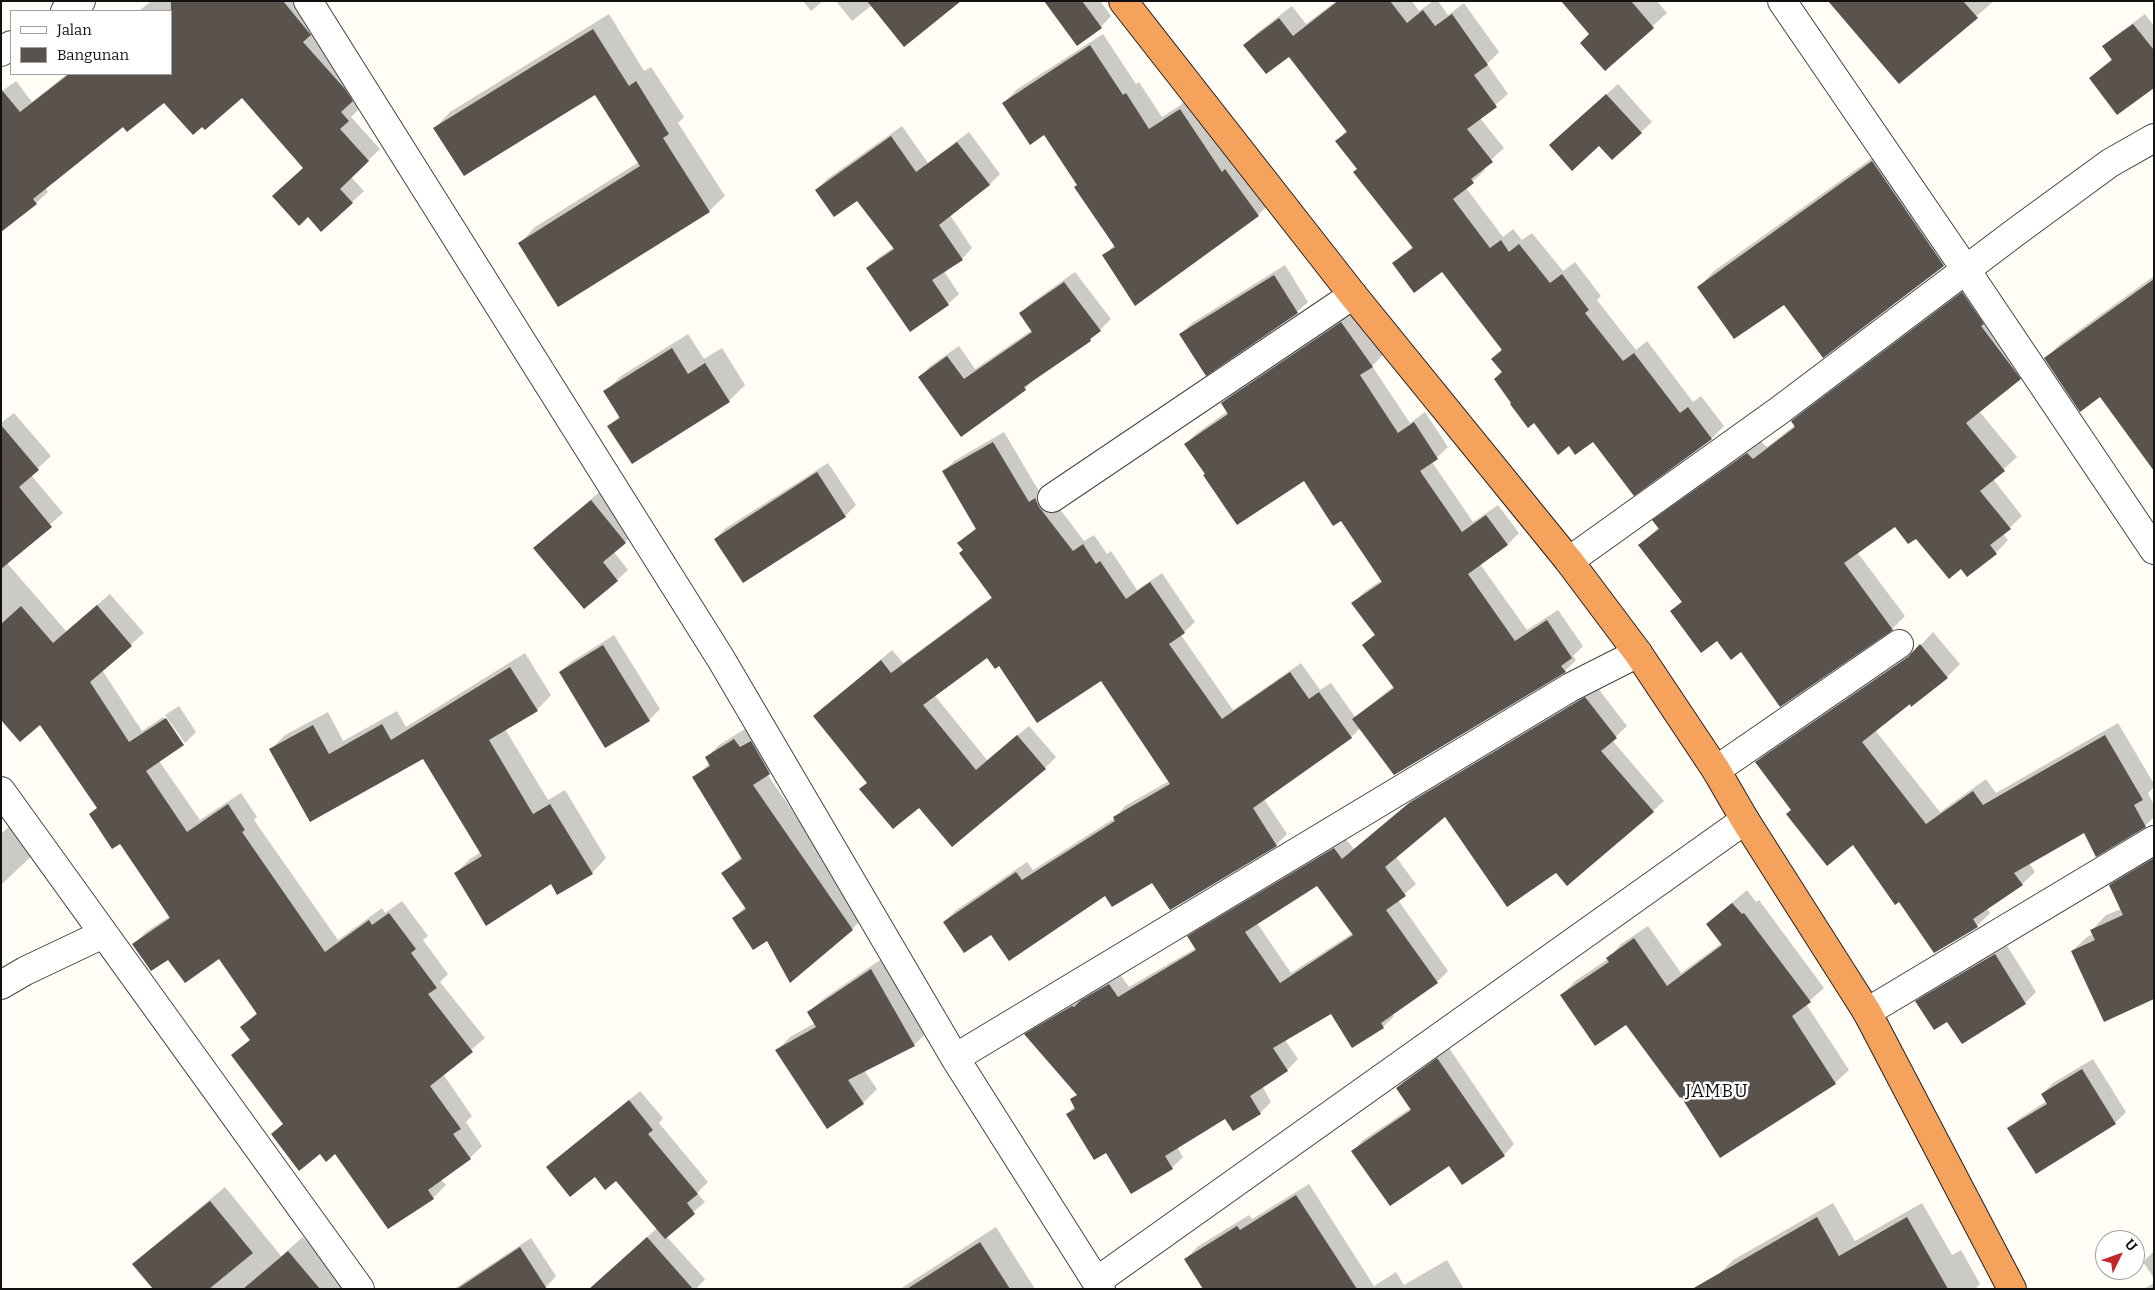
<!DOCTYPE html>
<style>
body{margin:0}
#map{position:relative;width:2155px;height:1290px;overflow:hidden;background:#fffdf5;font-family:Bitter,serif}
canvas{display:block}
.frame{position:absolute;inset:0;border:2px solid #111;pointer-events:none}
.legend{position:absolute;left:10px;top:10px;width:162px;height:65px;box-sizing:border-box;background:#fff;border:1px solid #a0a0a0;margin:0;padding:6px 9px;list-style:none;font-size:15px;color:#111}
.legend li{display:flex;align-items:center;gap:10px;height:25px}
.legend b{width:25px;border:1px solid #a0a0a0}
.north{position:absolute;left:2095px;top:1230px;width:50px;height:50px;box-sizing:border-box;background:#fff;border:1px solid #a0a0a0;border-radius:50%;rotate:48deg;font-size:14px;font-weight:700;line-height:20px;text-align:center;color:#111}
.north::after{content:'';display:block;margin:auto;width:18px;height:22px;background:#c4262e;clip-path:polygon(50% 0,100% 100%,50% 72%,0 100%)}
</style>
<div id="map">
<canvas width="2155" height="1290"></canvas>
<div class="frame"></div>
<ul class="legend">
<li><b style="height:6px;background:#fff"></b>Jalan</li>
<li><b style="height:14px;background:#5a524d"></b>Bangunan</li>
</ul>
<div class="north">U</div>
</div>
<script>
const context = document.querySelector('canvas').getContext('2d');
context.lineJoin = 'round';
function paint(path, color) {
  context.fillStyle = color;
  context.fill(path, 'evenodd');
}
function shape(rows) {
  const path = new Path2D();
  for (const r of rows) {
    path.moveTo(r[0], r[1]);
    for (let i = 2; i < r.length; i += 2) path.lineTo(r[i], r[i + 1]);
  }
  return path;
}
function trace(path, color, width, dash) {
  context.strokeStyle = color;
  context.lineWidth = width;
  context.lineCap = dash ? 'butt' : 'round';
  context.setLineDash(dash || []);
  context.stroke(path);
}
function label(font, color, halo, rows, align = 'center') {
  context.font = font + ' Bitter,serif';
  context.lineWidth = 5;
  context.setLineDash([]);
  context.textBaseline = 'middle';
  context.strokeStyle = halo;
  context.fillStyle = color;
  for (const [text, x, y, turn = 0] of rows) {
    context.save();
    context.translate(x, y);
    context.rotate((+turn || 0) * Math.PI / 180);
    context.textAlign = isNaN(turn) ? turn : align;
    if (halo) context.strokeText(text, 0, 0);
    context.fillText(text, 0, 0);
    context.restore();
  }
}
paint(shape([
 [151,1,305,1,363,89,352,100,359,109,351,117,380,149,351,177,364,191,352,202,304,167,242,96,164,101,124,125,45,188,48,192,36,203,1,228,1,92,16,81,32,102,67,74,171,74,171,11,139,11],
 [803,1,823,1,811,11],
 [836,1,959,1,872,5,852,21],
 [1046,1,1100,1,1111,16,1101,27],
 [1336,1,1412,1,1419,11,1433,1,1438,1,1448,15,1464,3,1499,52,1487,64,1508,94,1480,118,1504,148,1483,167,1485,170,1466,188,1503,237,1513,229,1522,240,1532,233,1563,271,1575,262,1601,296,1597,300,1636,350,1647,341,1693,402,1701,396,1724,426,1712,438,1634,494,1593,440,1569,444,1534,422,1495,379,1502,371,1493,359,1502,349,1442,270,1394,263,1413,246,1337,141,1347,130,1289,55,1245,45,1257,33,1292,6,1306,24],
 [1563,1,1657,1,1667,13,1605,69,1591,34],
 [1830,1,1994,1,1899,82],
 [609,14,644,71,651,67,684,117,678,123,725,196,709,211,520,243,535,227,639,162,595,93,435,128,450,112],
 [2145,14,2154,26,2154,87,2090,78,2113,58,2104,46,2115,36],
 [1103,34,1136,84,1139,82,1162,117,1193,97,1271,202,1258,215,1104,256,1115,244,1078,184,1045,133,1004,103,1016,90],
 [1618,84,1652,122,1641,132,1599,145,1561,135],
 [902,126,928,163,969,132,1000,174,990,184,950,215,972,248,962,259,944,271,959,294,948,304,867,269,878,258,894,247,858,199,816,190,827,179],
 [1889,146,1960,249,1944,265,1823,356,1784,303,1699,287,1714,271],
 [1285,265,1308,302,1297,312,1181,334,1192,323],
 [1075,272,1111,319,1090,340,1035,378,1025,389,920,377,930,366,959,346,975,369,1032,330,1020,314,1031,303],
 [2154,276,2154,468,2100,396,2046,358,2060,344],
 [1975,280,2032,366,2020,378,1979,411,2017,457,1993,479,2022,516,2003,534,2008,540,1996,553,1961,567,1895,525,1857,552,1905,616,1892,629,1780,705,1741,651,1717,639,1671,611,1682,601,1640,545,1659,527,1654,521,1667,508,1760,441,1767,447,1795,425,1793,421,1805,409],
 [1353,312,1384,354,1372,366,1410,423,1425,412,1448,447,1432,462,1473,522,1498,505,1519,533,1508,544,1480,564,1527,630,1558,610,1583,646,1573,656,1576,660,1565,671,1360,728,1351,738,1264,799,1287,834,1276,845,1170,909,1152,881,1105,894,992,933,944,922,955,911,1027,862,1033,870,1115,818,1125,806,1169,781,1101,679,1000,664,988,657,935,696,987,760,1029,726,1056,757,1045,768,919,807,868,782,815,716,892,650,903,663,992,597,959,543,977,527,944,471,954,461,1004,432,1040,493,1050,496,1084,541,1094,535,1107,554,1111,551,1137,590,1162,573,1195,622,1181,635,1233,710,1301,663,1320,690,1331,683,1355,717,1394,686,1364,645,1375,634,1353,603,1364,592,1382,580,1341,520,1304,479,1207,473,1186,444,1197,433,1228,411,1222,403,1234,392],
 [688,334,704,359,722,348,745,385,729,401,609,426,620,415,605,392,621,376],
 [14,413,51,456,31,475,63,513,7,563,66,631,110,594,144,633,102,670,142,731,163,717,182,744,184,744,159,761,200,820,241,793,257,817,254,820,338,940,382,908,385,913,402,901,428,936,423,940,448,974,440,982,485,1038,443,1074,472,1116,466,1122,482,1146,470,1158,441,1179,446,1185,433,1198,388,1227,336,1153,320,1152,273,1134,284,1123,233,1055,251,1039,242,1027,258,1012,219,958,169,958,134,944,146,932,170,916,120,842,90,814,98,807,40,723,1,682,1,423],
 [828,463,856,505,845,516,715,539,726,528],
 [602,490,636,532,614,552,628,570,617,580,546,537],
 [1933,632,1960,664,1947,677,1875,730,1940,812,1986,779,1996,793,2118,723,2154,784,2154,787,2148,793,2154,805,2154,817,2145,826,2085,831,2029,863,2035,872,2022,884,1987,908,1990,913,1977,926,1900,900,1853,844,1792,810,1757,762,1770,749,1919,647],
 [614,635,660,709,649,720,560,672,571,662],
 [525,653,551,695,537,710,505,729,548,800,565,790,606,858,592,873,551,882,455,874,470,859,481,852,423,757,310,820,271,749,285,735,328,712,343,741,397,711,406,727],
 [1597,687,1627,726,1612,740,1664,801,1653,811,1556,872,1445,815,1396,857,1416,884,1398,900,1448,971,1437,982,1392,1014,1394,1016,1383,1027,1332,1012,1285,1040,1298,1059,1287,1070,1262,1086,1271,1102,1260,1113,1234,1129,1226,1117,1177,1147,1183,1157,1172,1168,1107,1151,1067,1114,1075,1106,1072,1100,1078,1094,1026,1034,1037,1024,1083,996,1085,998,1093,990,1120,974,1129,987,1196,948,1189,937,1199,926,1345,838,1354,849,1421,793],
 [1317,884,1353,933,1291,973,1257,923],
 [179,706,196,732,185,743,165,715],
 [748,727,782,760,767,774,865,916,852,929,767,939,733,919,745,907,723,874,742,856,694,778,710,763,706,758,719,745],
 [16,820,41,847,1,885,1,834],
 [2154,854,2154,997,2072,951,2087,937,2094,934,2092,930,2106,915,2121,909,2110,885,2125,871],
 [1747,890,1756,902,1759,900,1824,988,1806,1004,1849,1070,1835,1083,1682,1095,1626,1024,1562,995,1575,981,1608,959,1621,944,1648,926,1681,973,1722,943,1707,924],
 [2006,944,2036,992,2025,1003,1962,1042,1948,1020,1917,1001,1928,991],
 [886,956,928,1031,914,1045,864,1070,877,1089,863,1103,777,1050,790,1037,815,1023,809,1012,823,999],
 [1449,1048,1514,1144,1504,1155,1449,1164,1353,1151,1363,1140,1411,1108,1397,1088,1408,1077],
 [2093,1059,2126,1112,2115,1123,2009,1128,2020,1118,2047,1101,2042,1094,2053,1083],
 [640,1091,663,1118,659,1123,708,1182,697,1193,705,1202,666,1236,705,1279,696,1289,590,1289,657,1228,616,1179,548,1167],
 [1309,1184,1374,1286,1396,1272,1404,1285,1447,1260,1464,1289,1204,1289,1186,1259,1197,1247,1249,1215,1252,1219],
 [225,1187,281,1256,303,1237,346,1289,154,1289,134,1264,149,1250],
 [1833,1203,1855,1241,1922,1203,1952,1255,1961,1250,1980,1284,1975,1289,1726,1289,1718,1275,1733,1260],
 [996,1227,1035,1289,900,1289],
 [531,1238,556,1276,546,1287,542,1289,454,1289],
 [2154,1251,2154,1278,2143,1262],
 [2154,1283,2154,1289,2144,1289]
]), '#0003');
paint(shape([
 [171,1,283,1,311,35,303,42,345,89,353,101,341,112,349,121,340,129,369,161,340,189,353,203,321,232,308,217,299,226,272,196,303,168,242,98,205,130,202,127,193,135,164,103,127,132,123,127,33,199,37,204,1,232,1,89,20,112,69,74,171,74],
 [867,1,961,1,904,47],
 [1044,1,1082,1,1102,28,1077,46],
 [1338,1,1390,1,1407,23,1423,10,1435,26,1452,14,1488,65,1474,75,1497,107,1467,129,1493,162,1471,179,1474,183,1453,199,1490,248,1501,240,1509,252,1519,244,1550,283,1562,274,1589,310,1585,313,1623,361,1634,353,1680,413,1688,407,1712,439,1634,496,1593,442,1575,455,1569,446,1558,455,1534,423,1528,428,1510,404,1511,403,1494,379,1502,372,1491,359,1502,350,1442,272,1414,293,1392,263,1413,248,1353,172,1357,169,1335,141,1347,132,1289,57,1266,74,1243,45,1279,18,1293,36],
 [1561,1,1631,1,1654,28,1605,71,1580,43,1589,34],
 [1828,1,1963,1,1978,18,1899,84],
 [2133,24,2154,50,2154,88,2117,115,2089,78,2112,60,2102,46],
 [593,29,629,86,636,81,669,134,663,138,710,212,558,307,518,243,640,166,595,95,464,176,433,128],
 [1090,45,1123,95,1126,93,1149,129,1180,109,1222,172,1225,169,1259,216,1135,306,1102,255,1115,247,1074,187,1077,185,1044,135,1030,145,1002,103],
 [1606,94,1642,133,1612,160,1599,146,1572,171,1549,145],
 [891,136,916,172,957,142,990,185,939,225,963,260,932,280,949,305,910,332,866,268,894,249,857,201,834,217,815,190],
 [1872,161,1944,266,1823,358,1784,305,1734,339,1697,287],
 [1274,275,1298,313,1206,376,1179,334],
 [2154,279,2154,471,2100,397,2080,412,2044,358],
 [1064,282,1101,331,1090,339,1091,341,1024,387,1026,390,961,437,918,377,947,356,964,379,1032,332,1019,313],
 [1962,292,1984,324,1981,326,2021,379,1966,423,2005,471,1980,491,2011,529,1990,545,1997,554,1967,577,1961,569,1949,579,1916,539,1908,544,1895,527,1844,563,1893,630,1780,707,1741,652,1731,660,1717,641,1701,653,1670,611,1682,602,1638,545,1659,529,1652,520,1747,453,1753,459,1795,427,1791,421],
 [1341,322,1373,367,1360,375,1398,433,1414,422,1438,459,1420,471,1462,532,1486,515,1508,545,1468,574,1515,641,1547,620,1572,658,1561,666,1566,672,1394,775,1352,719,1394,688,1362,645,1375,635,1351,603,1382,582,1341,521,1333,526,1304,481,1237,525,1203,475,1205,474,1184,444,1228,414,1221,403],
 [672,348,688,374,705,363,730,402,632,464,607,426,620,418,603,391],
 [1,425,39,470,19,487,52,527,1,569],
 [993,442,1029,502,1035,498,1039,507,1073,551,1083,544,1096,564,1100,561,1126,599,1150,582,1185,633,1169,644,1222,719,1290,672,1309,699,1319,692,1352,738,1253,808,1277,846,1170,910,1152,883,1112,907,1105,896,1009,961,991,935,964,953,943,922,1016,872,1022,880,1115,821,1113,817,1170,784,1101,681,1037,723,999,666,995,669,987,658,923,705,976,770,1017,735,1046,769,952,847,919,808,893,829,859,789,867,783,813,716,881,660,891,673,992,598,959,553,963,550,957,543,976,529,942,471],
 [817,472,846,517,743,583,714,539],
 [591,500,626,543,603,562,618,581,584,609,533,548],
 [97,605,132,646,90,682,129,742,166,718,184,745,146,771,187,832,228,804,245,830,242,832,325,952,369,920,372,925,389,913,416,949,411,953,437,988,428,994,473,1052,430,1086,461,1129,453,1134,471,1159,428,1190,434,1199,388,1229,335,1154,326,1162,320,1154,299,1171,271,1134,283,1124,231,1055,250,1040,240,1027,257,1014,219,959,185,983,168,960,151,971,132,944,170,918,120,844,112,849,89,814,97,808,40,725,20,742,1,720,1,624,21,606,53,643],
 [1920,644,1948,678,1911,707,1910,704,1862,742,1926,824,1973,791,1983,805,2105,735,2143,800,2134,805,2146,827,2096,857,2084,833,2014,873,2023,885,1973,919,1978,927,1934,953,1899,902,1895,905,1853,845,1827,866,1786,814,1791,810,1755,762,1908,657],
 [603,645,650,721,605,748,559,672],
 [510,667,538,711,489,740,533,814,550,804,593,874,557,895,551,884,486,926,454,873,482,856,423,759,310,822,269,749,313,725,329,754,382,724,391,740],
 [1585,697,1617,738,1601,751,1654,812,1567,886,1556,873,1507,907,1445,817,1385,867,1406,896,1386,910,1438,983,1381,1023,1384,1028,1352,1048,1331,1014,1273,1048,1288,1071,1250,1096,1261,1114,1233,1131,1225,1119,1165,1156,1173,1169,1131,1194,1106,1153,1094,1160,1066,1114,1075,1109,1070,1099,1077,1095,1024,1034,1072,1006,1074,1007,1081,1000,1109,984,1118,997,1196,950,1187,936,1334,848,1342,859,1409,803],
 [1317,886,1353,935,1280,983,1245,932],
 [734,739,740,747,751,741,770,774,753,785,853,930,790,983,767,941,753,950,732,918,746,909,721,873,742,859,692,777,710,766,705,757],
 [2154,858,2154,999,2104,1022,2071,951,2095,940,2090,930,2123,915,2109,885],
 [1732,903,1742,914,1744,913,1811,1002,1792,1016,1836,1084,1720,1158,1681,1097,1680,1098,1626,1025,1595,1046,1560,995,1609,962,1606,958,1634,938,1667,986,1722,945,1706,924],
 [1995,954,2026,1004,1962,1044,1947,1022,1934,1030,1915,1001],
 [871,969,915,1046,848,1080,864,1104,827,1129,775,1050,816,1027,807,1012],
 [1437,1058,1505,1156,1462,1185,1449,1166,1390,1206,1351,1151,1411,1110,1396,1088],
 [2082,1069,2116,1124,2036,1174,2007,1128,2047,1104,2041,1094],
 [629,1100,653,1130,648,1134,698,1194,687,1203,695,1214,665,1239,616,1181,605,1190,595,1177,570,1197,546,1167],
 [1296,1195,1357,1289,1203,1289,1184,1259,1237,1226,1240,1230],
 [210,1201,253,1253,209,1289,153,1289,132,1264],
 [1817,1217,1839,1256,1907,1217,1948,1289,1692,1289],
 [647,1237,693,1289,589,1289],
 [980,1242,1010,1289,907,1289],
 [520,1247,547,1289,457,1289],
 [288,1251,320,1289,243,1289]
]), '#5a524d');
const minor = shape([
 [308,1,721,659,955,1058,1101,1289],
 [1782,1,1966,270,2154,550],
 [65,11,81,1],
 [1,52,11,45],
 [1052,498,1353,295],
 [1569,561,1780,410,2017,231,2110,163,2154,138],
 [1716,770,1899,644],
 [1,791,360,1289],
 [1,985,25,971,103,934],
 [1867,1012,2154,840],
 [955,1058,1571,687,1638,653],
 [1097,1281,1745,820]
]);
const highway = shape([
 [1123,1,1353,295,1569,561,1638,653,1716,770,1745,820,1867,1012,2012,1289]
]);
trace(minor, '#444', 30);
trace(highway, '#222', 30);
trace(minor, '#fff', 28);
trace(highway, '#f5a25d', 28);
context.letterSpacing = '1px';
label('18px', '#111', '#fff', [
 ["JAMBU",1717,1092]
]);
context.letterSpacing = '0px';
</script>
